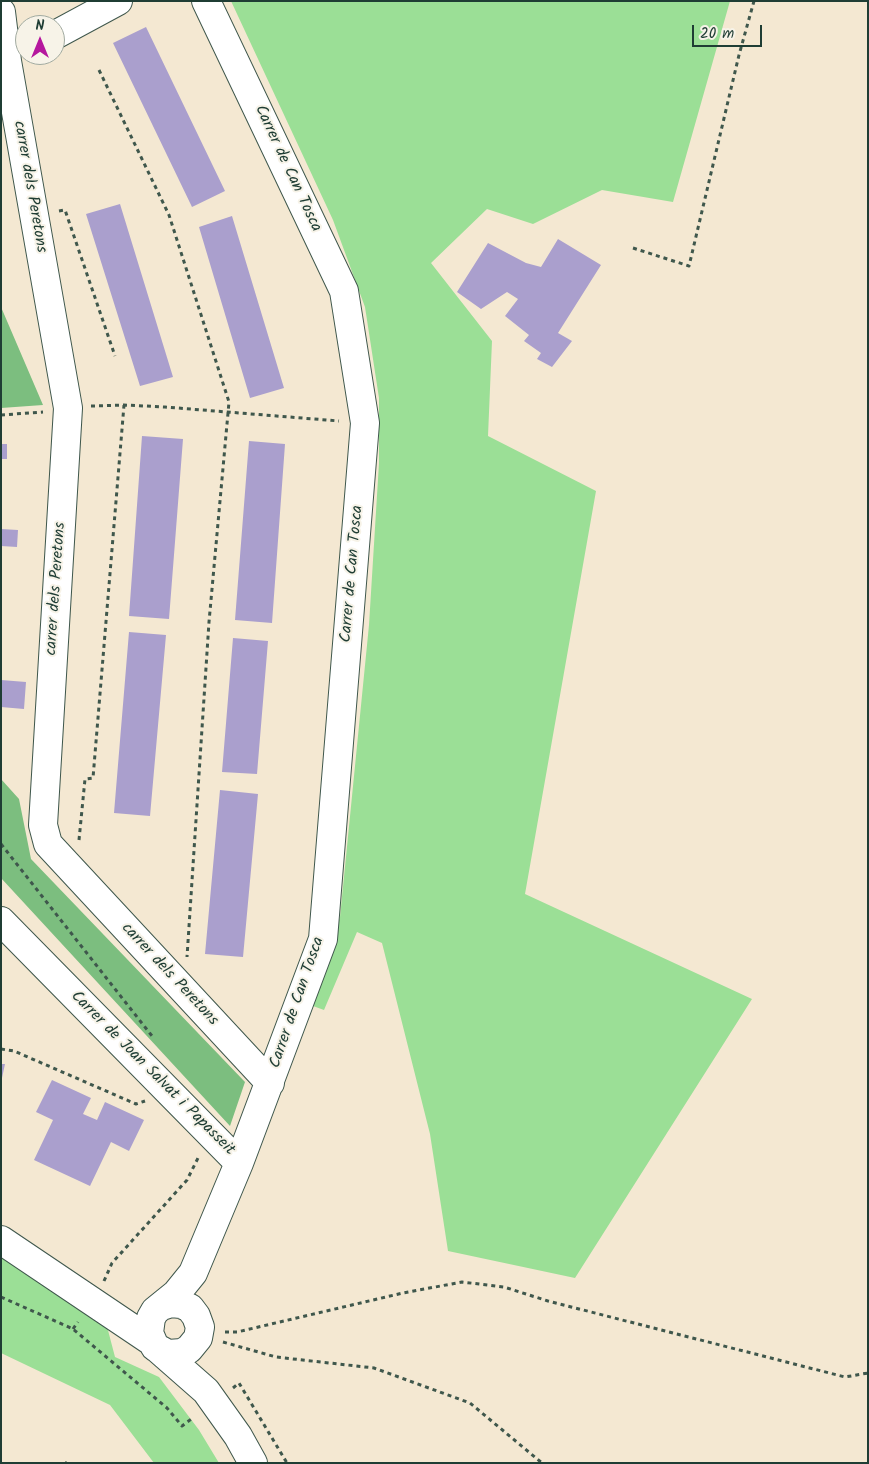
<!DOCTYPE html>
<style>
body{margin:0}
#map{position:relative;width:869px;height:1464px;overflow:hidden;background:#f4e8d2;font-family:Kalam,sans-serif}
canvas{display:block}
.frame{position:absolute;inset:0;border:2px solid #1f3d34;pointer-events:none}
.north{position:absolute;left:15px;top:15px;width:50px;height:50px;box-sizing:border-box;background:#f7f3e8;border:1px solid #a1aaa0;border-radius:50%;rotate:0deg;font-size:14px;font-weight:700;line-height:20px;text-align:center;color:#1f3d34}
.north::after{content:'';display:block;margin:auto;width:18px;height:22px;background:#b5179e;clip-path:polygon(50% 0,100% 100%,50% 72%,0 100%)}
.scale{position:absolute;left:692px;top:25px;width:70px;height:22px;box-sizing:border-box;border:2px solid #1f3d34;border-top:0;padding-left:6px;font-size:15px;line-height:18px;white-space:nowrap;color:#1f3d34;-webkit-text-stroke:4px #f7f3e8;paint-order:stroke}
</style>
<div id="map">
<canvas width="869" height="1464"></canvas>
<div class="frame"></div>
<div class="north">N</div>
<div class="scale">20 m</div>
</div>
<script>
const context = document.querySelector('canvas').getContext('2d');
context.lineJoin = 'round';
function paint(path, color) {
  context.fillStyle = color;
  context.fill(path, 'evenodd');
}
function shape(rows) {
  const path = new Path2D();
  for (const r of rows) {
    path.moveTo(r[0], r[1]);
    for (let i = 2; i < r.length; i += 2) path.lineTo(r[i], r[i + 1]);
  }
  return path;
}
function trace(path, color, width, dash) {
  context.strokeStyle = color;
  context.lineWidth = width;
  context.lineCap = dash ? 'butt' : 'round';
  context.setLineDash(dash || []);
  context.stroke(path);
}
function label(font, color, halo, rows, align = 'center') {
  context.font = font + ' Kalam,sans-serif';
  context.lineWidth = 4;
  context.setLineDash([]);
  context.textBaseline = 'middle';
  context.strokeStyle = halo;
  context.fillStyle = color;
  for (const [text, x, y, turn = 0] of rows) {
    context.save();
    context.translate(x, y);
    context.rotate((+turn || 0) * Math.PI / 180);
    context.textAlign = isNaN(turn) ? turn : align;
    if (halo) context.strokeText(text, 0, 0);
    context.fillText(text, 0, 0);
    context.restore();
  }
}
paint(shape([
 [231,1,730,1,673,202,602,190,533,224,487,209,431,263,492,341,488,436,596,491,525,894,752,999,575,1278,448,1251,430,1134,382,943,357,932,324,1010,313,1006,340,917,369,625,379,463,379,398,365,307,333,220],
 [1,1253,104,1315,115,1357,159,1377,199,1430,219,1463,154,1463,110,1405,1,1353]
]), '#9bdf96');
paint(shape([
 [1,307,43,405,1,408],
 [1,779,19,799,31,859,245,1082,230,1126,1,878]
]), '#7cbe7f');
paint(shape([
 [146,27,225,191,192,207,113,43],
 [120,204,173,377,140,386,86,214],
 [232,216,284,388,250,398,199,227],
 [558,239,601,265,558,333,572,341,552,367,537,359,541,353,524,341,529,335,505,316,518,299,507,292,481,309,457,292,488,243,526,263,541,267],
 [142,436,183,439,169,619,129,616],
 [249,441,285,444,272,623,235,620],
 [1,444,7,444,7,459,1,459],
 [1,529,18,530,17,547,1,546],
 [129,632,166,635,150,816,114,813],
 [233,638,268,641,257,774,222,772],
 [1,680,26,682,24,709,1,707],
 [220,790,258,794,243,957,205,954],
 [1,1064,5,1064,2,1078,1,1078],
 [52,1080,91,1098,83,1114,97,1120,105,1102,144,1120,129,1151,111,1142,90,1186,34,1160,53,1120,36,1112]
]), '#aa9fcd');
const minor = shape([
 [1,12,7,61,68,408,43,825,48,844,270,1083],
 [55,35,118,1],
 [1,921,239,1163],
 [1,1240,151,1341],
 [162,1306,171,1303,181,1304,190,1308,196,1316,200,1327,198,1338,189,1349,182,1353,168,1354,155,1347,149,1333,151,1318,155,1311,176,1294,193,1273,239,1163,323,939,365,423,344,291,206,1],
 [157,1348,206,1391,238,1436,253,1463]
]);
trace(minor, '#3f574c', 30);
trace(shape([
 [99,70,169,215,229,402,209,622,187,957],
 [59,211,65,210,115,356],
 [633,248,689,266,739,55,754,1],
 [91,406,124,405,165,407,339,421],
 [1,415,43,412],
 [79,840,85,779,93,778,124,405],
 [1,844,152,1036],
 [1,1049,14,1051,136,1104,145,1101],
 [104,1281,112,1263,187,1180,198,1158],
 [1,1297,73,1329,167,1408,182,1426,194,1417],
 [73,1329,78,1322],
 [225,1332,237,1332,403,1293,462,1282,504,1287,548,1301,845,1377,868,1373],
 [223,1342,276,1357,374,1368,470,1403,542,1463],
 [233,1388,239,1383,287,1463],
 [66,1463,67,1462]
]), '#3f574c', 3, [4, 4]);
trace(minor, '#fff', 28);
label('16px', '#1f3d34', '#f7f3e8', [
 ["Carrer de Can Tosca",287,169,65],
 ["carrer dels Peretons",29,187,80],
 ["Carrer de Can Tosca",353,574,-85],
 ["carrer dels Peretons",57,589,-86],
 ["carrer dels Peretons",169,975,47],
 ["Carrer de Can Tosca",298,1003,-71],
 ["Carrer de Joan Salvat i Papasseit",152,1074,45]
]);
</script>
